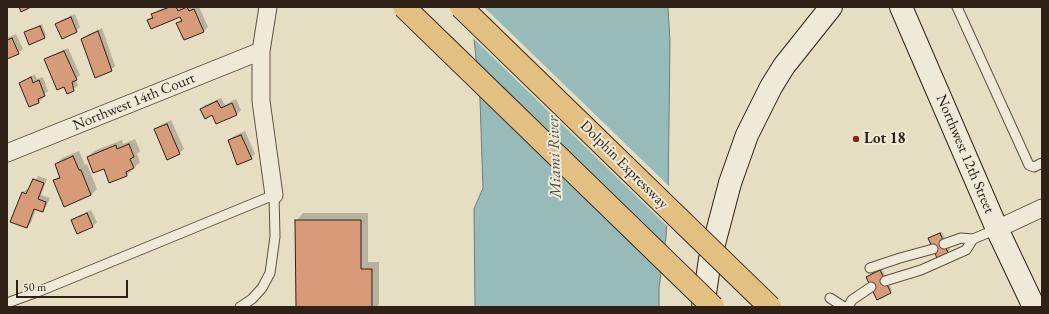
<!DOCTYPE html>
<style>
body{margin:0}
#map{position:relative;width:1049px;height:314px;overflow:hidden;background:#e6dec3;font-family:"EB Garamond",serif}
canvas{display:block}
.frame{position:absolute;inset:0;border:8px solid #302118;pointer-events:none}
.scale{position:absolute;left:16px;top:280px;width:112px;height:18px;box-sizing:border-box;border:2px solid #302118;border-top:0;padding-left:5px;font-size:12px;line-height:14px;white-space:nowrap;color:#302118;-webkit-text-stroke:3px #efead8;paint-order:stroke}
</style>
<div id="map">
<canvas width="1049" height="314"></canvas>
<div class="frame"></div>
<div class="scale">50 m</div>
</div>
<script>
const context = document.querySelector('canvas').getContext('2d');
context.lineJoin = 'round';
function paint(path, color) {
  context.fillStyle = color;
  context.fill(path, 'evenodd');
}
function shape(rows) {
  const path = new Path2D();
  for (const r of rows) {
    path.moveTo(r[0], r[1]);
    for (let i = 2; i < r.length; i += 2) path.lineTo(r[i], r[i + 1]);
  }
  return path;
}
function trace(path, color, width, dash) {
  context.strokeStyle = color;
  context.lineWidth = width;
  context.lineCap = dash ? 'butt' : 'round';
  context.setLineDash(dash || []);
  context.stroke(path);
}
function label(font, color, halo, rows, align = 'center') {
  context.font = font + ' "EB Garamond",serif';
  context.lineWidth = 4;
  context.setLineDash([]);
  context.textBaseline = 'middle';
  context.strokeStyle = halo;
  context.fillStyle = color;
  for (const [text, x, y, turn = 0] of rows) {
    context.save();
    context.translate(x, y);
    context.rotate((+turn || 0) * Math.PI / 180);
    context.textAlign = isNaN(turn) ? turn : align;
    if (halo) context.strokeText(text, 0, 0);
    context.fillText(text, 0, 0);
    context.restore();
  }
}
const water = shape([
 [471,7,668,7,670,42,668,199,666,237,659,288,659,307,475,307,474,209,483,188,480,100,471,7]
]);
paint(water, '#97bbb9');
trace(water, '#6e7d79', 1);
paint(shape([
 [469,7,484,7,671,188,669,228,472,37]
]), '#e6dec3');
paint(shape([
 [166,7,199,7,208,27,204,31,178,23,182,18,181,15,148,20,157,11],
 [75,14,80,27,76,31,57,24,61,20],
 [42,24,46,35,44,37,25,33],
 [102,28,115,66,111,70,83,39,87,35],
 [16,34,23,49,18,53,7,58,7,38],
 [68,48,80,75,76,79,78,86,67,93,64,86,45,60,50,56],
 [35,74,37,79,43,77,48,91,42,96,43,98,39,102,20,84],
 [221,98,225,105,236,99,241,110,237,114,216,123,212,114,201,109,205,105],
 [171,120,184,149,179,153,155,130,159,126],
 [245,131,255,154,251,158,230,140,234,136],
 [135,139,140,151,137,154,140,162,127,175,104,168,88,157,94,151,122,140,123,144],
 [79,151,85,165,87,164,97,189,91,195,64,205,54,181,60,175,56,164,62,158],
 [38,176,47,179,41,195,50,198,46,207,42,211,36,209,31,223,26,227,22,193,27,189,29,190],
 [91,210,97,222,93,226,72,221,76,217],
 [303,213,368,213,368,262,379,262,379,304,377,307,297,307,296,221],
 [942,232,950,250,937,256,931,237],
 [882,269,892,290,890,292,870,275]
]), '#0003');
const building = shape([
 [19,7,31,7,21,12,19,7],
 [170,7,176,7,178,11,187,7,189,11,194,9,204,32,184,40,176,23,182,21,180,17,151,29,147,20,153,18,151,14,170,7],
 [71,17,77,32,62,39,55,24,71,17],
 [40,26,45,38,29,45,24,32,40,26],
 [98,31,112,71,95,78,81,39,98,31],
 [12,38,19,54,7,59,7,40,12,38],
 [64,51,77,80,72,82,74,91,67,94,64,87,57,90,44,59,64,51],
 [31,77,33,83,39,80,45,96,38,99,39,103,29,107,19,83,31,77],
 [217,101,221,108,232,103,237,115,216,124,212,115,205,119,200,109,217,101],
 [167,124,180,154,167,160,154,129,167,124],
 [241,135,252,159,237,165,228,140,241,135],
 [129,144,134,157,130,159,134,168,126,172,127,176,109,183,104,169,93,173,87,157,116,145,117,149,129,144],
 [73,156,79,170,81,170,91,195,64,207,53,180,60,178,55,164,73,156],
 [33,179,44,183,38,199,46,202,43,212,34,209,27,228,10,222,22,192,26,194,33,179],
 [87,213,93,227,77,234,71,220,87,213],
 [295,220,361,220,361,269,372,269,372,307,296,307,295,220],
 [940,233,948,253,937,258,928,238,940,233],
 [880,270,891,293,877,300,866,277,880,270]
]);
paint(building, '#d89b7a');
trace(building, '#302118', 1);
const lane = shape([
 [957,7,1029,165,1034,167,1042,163],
 [944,244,961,238,973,239,997,229],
 [870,268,900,258,933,249],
 [885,281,921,270,966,250,973,239],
 [830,298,844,307],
 [7,303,40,291,274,195,275,237,270,273,262,288,252,299,240,307],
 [848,307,852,300,871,287]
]);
const street = shape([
 [268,7,261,51,261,101,274,195],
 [7,153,261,51],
 [997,229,1042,208]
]);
const secondary = shape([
 [901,7,997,229,1034,307],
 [703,307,710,259,730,183,747,135,771,87,784,66,831,7]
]);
trace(lane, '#5e5043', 11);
trace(street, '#5e5043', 19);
trace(secondary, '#302118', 24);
trace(lane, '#efead8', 9);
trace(street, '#efead8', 17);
trace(secondary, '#efead8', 22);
const highwayBridge = shape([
 [404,7,713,307],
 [461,7,770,307]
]);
trace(highwayBridge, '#302118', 24, []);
trace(highwayBridge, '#e3bf82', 22);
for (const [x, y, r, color] of [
 [856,139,4,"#8f2418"]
]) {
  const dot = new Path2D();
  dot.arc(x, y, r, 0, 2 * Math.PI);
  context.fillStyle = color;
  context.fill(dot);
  trace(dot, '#efead8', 1.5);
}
label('15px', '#302118', '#efead8', [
 ["Northwest 14th Court",134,102,-22],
 ["Northwest 12th Street",965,154,67],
 ["Dolphin Expressway",624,165,45]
]);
label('bold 15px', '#302118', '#efead8', [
 ["Lot 18",864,139]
], 'left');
label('italic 16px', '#4f4f48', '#efead8', [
 ["Miami River",555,157,-92]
]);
</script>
